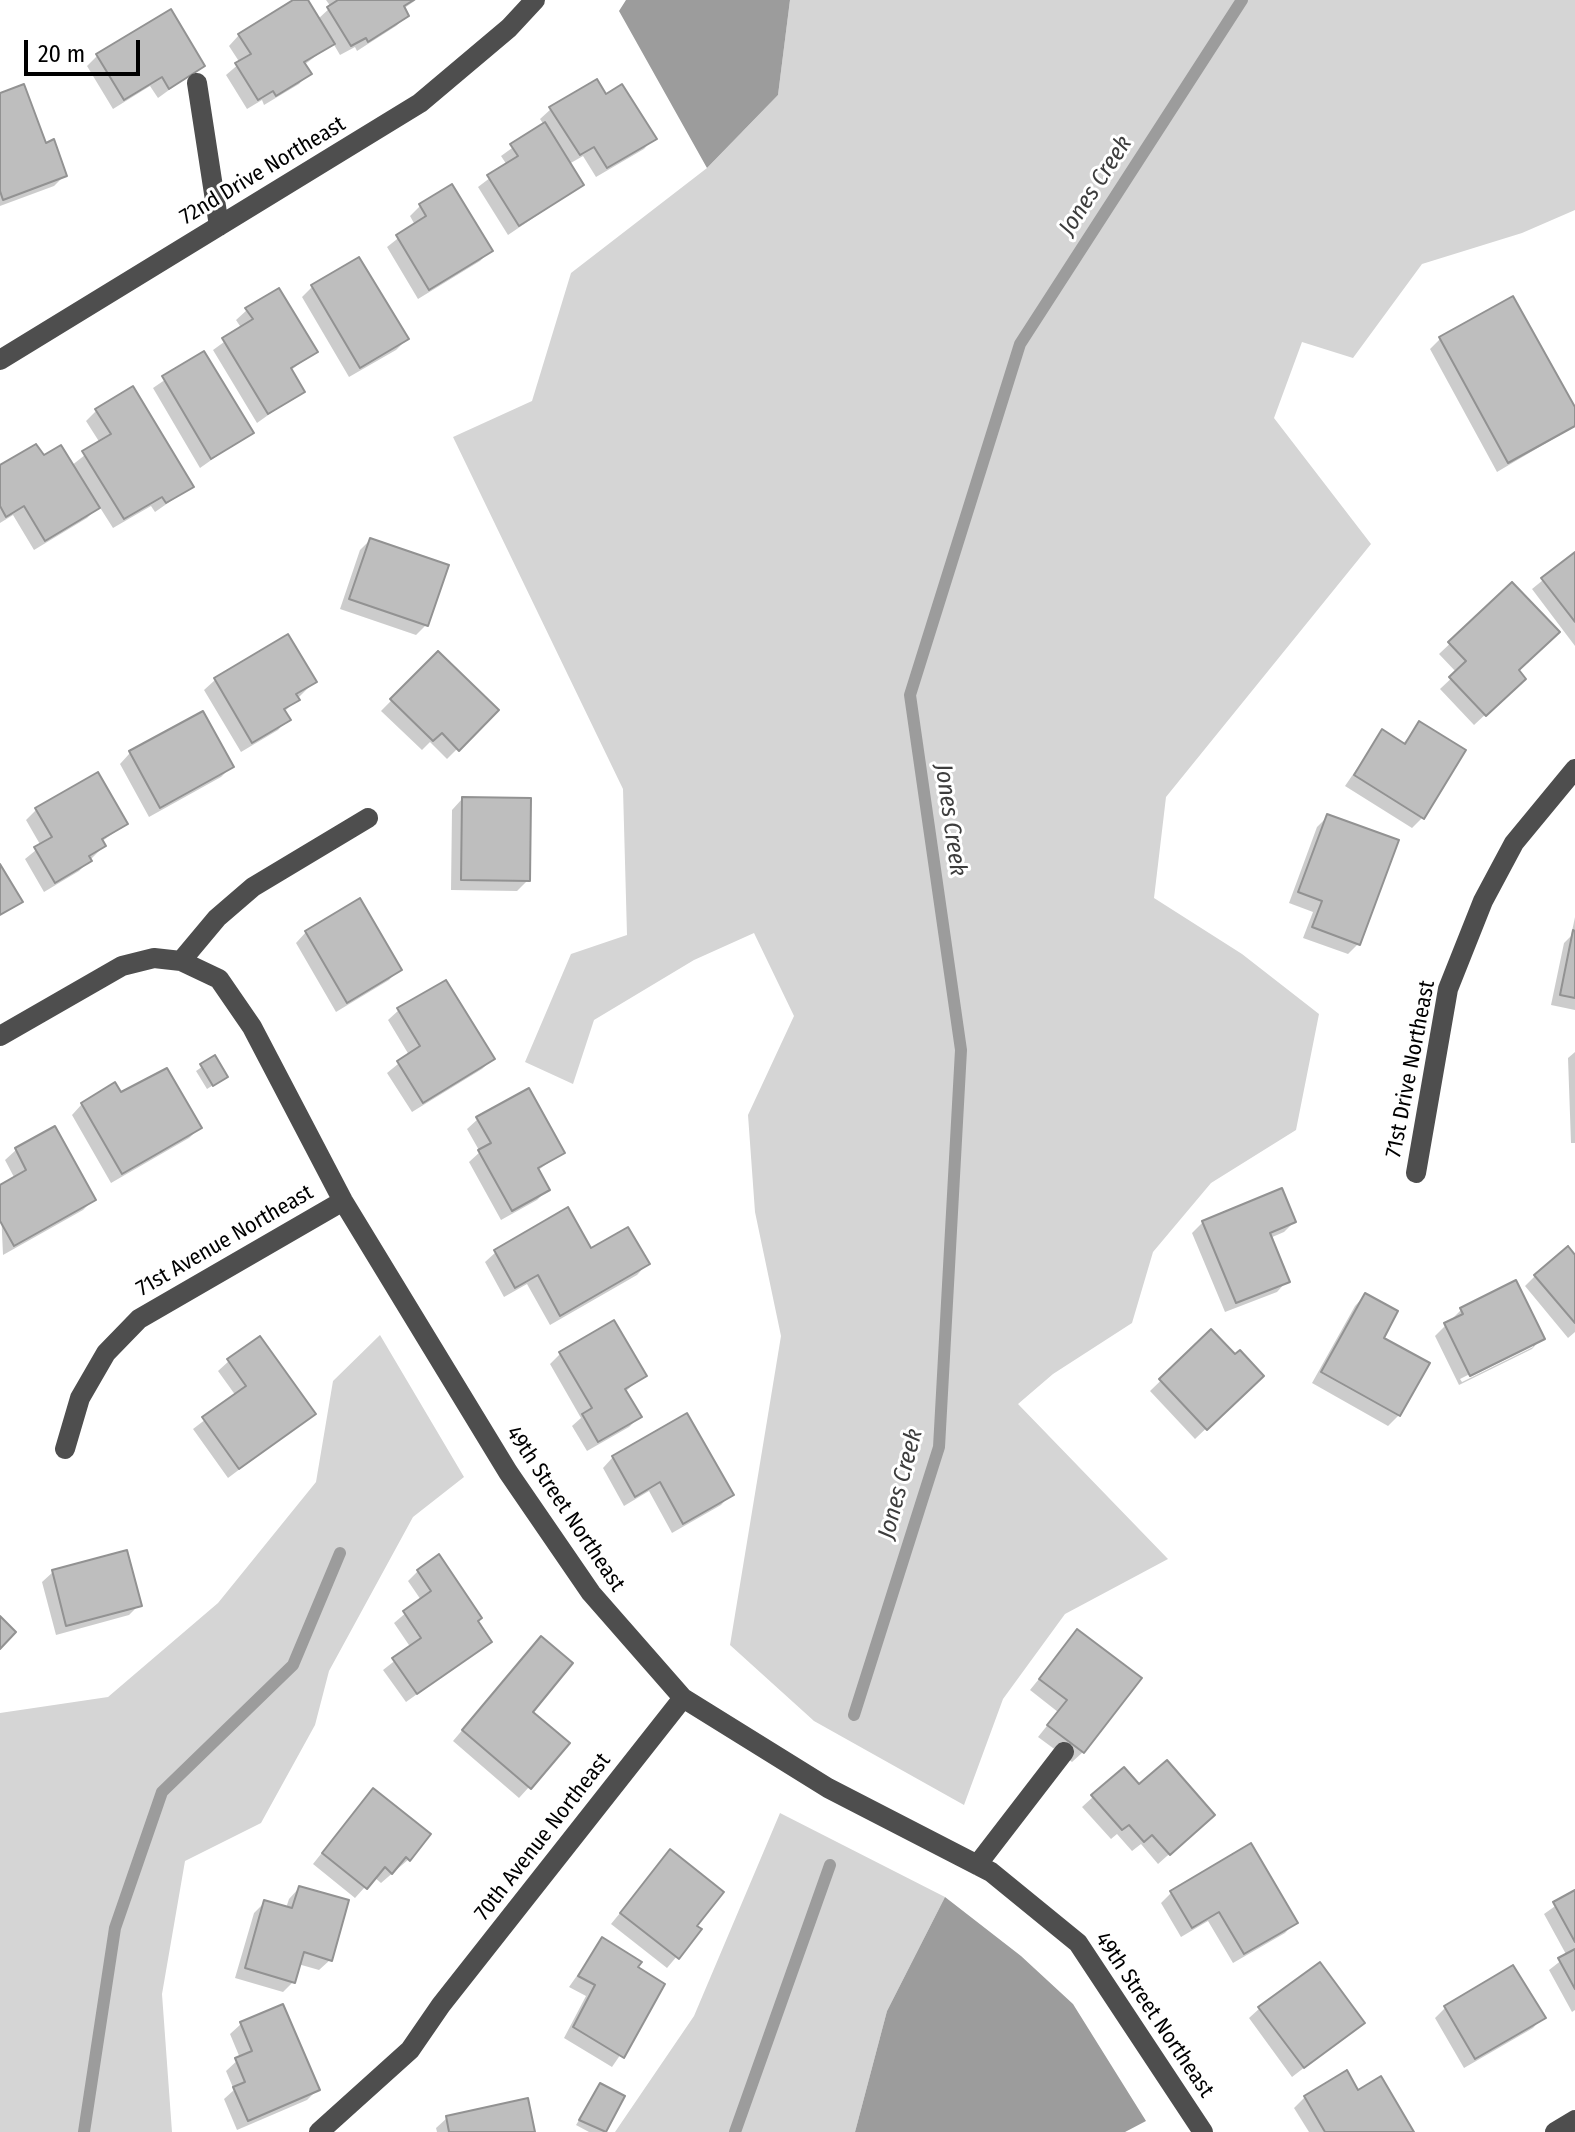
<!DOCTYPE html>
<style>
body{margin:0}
#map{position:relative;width:1575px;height:2132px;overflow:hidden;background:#fff;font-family:"Fira Sans Condensed",sans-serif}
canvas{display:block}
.scale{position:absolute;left:24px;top:40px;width:116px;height:36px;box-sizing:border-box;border:4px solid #000;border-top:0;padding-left:10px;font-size:24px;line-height:28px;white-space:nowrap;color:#000;-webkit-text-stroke:6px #fff;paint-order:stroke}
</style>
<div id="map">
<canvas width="1575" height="2132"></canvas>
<div class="scale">20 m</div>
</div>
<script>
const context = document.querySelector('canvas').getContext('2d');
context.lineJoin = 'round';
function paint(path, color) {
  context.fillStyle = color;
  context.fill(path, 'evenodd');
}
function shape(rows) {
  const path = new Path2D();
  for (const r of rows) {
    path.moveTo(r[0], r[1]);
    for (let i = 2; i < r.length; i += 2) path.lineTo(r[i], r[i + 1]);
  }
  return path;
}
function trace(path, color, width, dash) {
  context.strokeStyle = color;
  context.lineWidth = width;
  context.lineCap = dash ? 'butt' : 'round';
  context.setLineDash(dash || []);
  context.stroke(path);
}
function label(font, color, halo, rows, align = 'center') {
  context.font = font + ' "Fira Sans Condensed",sans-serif';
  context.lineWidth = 6;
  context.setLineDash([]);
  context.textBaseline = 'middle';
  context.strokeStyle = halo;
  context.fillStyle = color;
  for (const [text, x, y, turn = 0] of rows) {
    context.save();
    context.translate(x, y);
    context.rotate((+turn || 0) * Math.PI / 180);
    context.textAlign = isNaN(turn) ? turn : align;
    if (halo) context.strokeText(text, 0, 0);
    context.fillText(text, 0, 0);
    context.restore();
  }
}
paint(shape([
 [790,0,1575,0,1575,210,1522,233,1422,264,1353,358,1302,342,1274,418,1371,544,1166,797,1154,898,1242,954,1319,1014,1296,1130,1211,1183,1153,1252,1132,1323,1053,1374,1018,1404,1168,1559,1065,1614,1003,1699,964,1805,814,1721,730,1645,781,1336,755,1212,748,1115,794,1016,754,933,694,960,594,1020,573,1084,525,1062,571,954,627,935,623,789,453,437,532,401,571,273,707,168,778,95],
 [380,1335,464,1477,413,1517,329,1671,315,1725,261,1823,185,1861,162,1994,172,2132,0,2132,0,1713,108,1697,218,1603,316,1482,333,1381],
 [780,1813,945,1897,887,2011,855,2132,615,2132,694,2016]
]), '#d5d5d5');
paint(shape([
 [626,0,790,0,778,95,707,168,619,11],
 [945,1897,1021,1956,1073,2004,1146,2121,1125,2132,855,2132,887,2011]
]), '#9c9c9c');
paint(shape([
 [297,0,306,0,318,19,331,7,326,0,416,0,403,9,407,16,396,26,357,51,355,47,340,55,333,43,304,65,309,73,299,84,264,105,262,100,247,109,226,75,240,63,229,46,239,35],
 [98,55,202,66,158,98,150,86,113,109,87,66],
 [0,95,44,145,64,176,54,186,0,206],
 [551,109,654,138,644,149,596,177,583,156,569,164,582,185,508,235,478,187,507,165,501,156,544,125,540,119],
 [420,206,490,251,480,261,418,299,387,247,415,225,410,216],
 [359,259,407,339,396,350,349,377,302,297,312,287],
 [247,310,316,351,290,371,302,391,257,423,213,350,242,329,236,320],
 [1440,339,1575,411,1575,426,1497,472,1430,349],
 [204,353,251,432,200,468,153,388],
 [97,410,191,487,155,512,151,506,113,528,99,506,87,518,34,550,13,515,0,523,0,468,43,458,71,466,100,443,86,421],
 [370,540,426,625,416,635,340,609,360,550],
 [1575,554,1575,646,1532,589],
 [1512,585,1517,670,1513,689,1474,725,1440,689,1457,673,1439,654],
 [287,637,314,682,284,712,288,719,278,730,241,752,204,690,215,680],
 [438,653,496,710,447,759,430,742,422,750,381,711],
 [1419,724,1423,817,1412,828,1345,786,1382,732,1402,745],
 [130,753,231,767,221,777,149,817,120,764],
 [462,799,528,880,517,891,451,890,452,810],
 [36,810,126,824,101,842,104,846,79,871,44,892,25,859,41,846,26,820],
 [1328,816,1358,944,1348,954,1303,938,1313,912,1289,903,1317,827],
 [1575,917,1575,1010,1551,1005,1564,943,1571,936],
 [306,932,399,969,389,980,336,1012,296,943],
 [399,1010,493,1059,482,1069,412,1112,387,1073,409,1055,388,1020],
 [1575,1052,1575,1143,1571,1143,1568,1058],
 [215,1058,226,1077,207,1089,196,1071],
 [120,1094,200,1128,189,1138,111,1183,72,1115,82,1104],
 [478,1119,563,1152,537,1171,547,1190,537,1200,501,1220,469,1162,480,1152,467,1129],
 [54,1128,94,1199,83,1210,3,1255,0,1187,15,1179,5,1160,16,1150],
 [1203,1222,1294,1222,1284,1232,1270,1238,1287,1281,1277,1292,1225,1312,1192,1233],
 [590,1251,647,1264,637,1275,550,1325,527,1284,504,1297,485,1262,496,1252],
 [1575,1258,1575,1332,1568,1338,1525,1286,1535,1276],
 [1365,1295,1381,1339,1427,1364,1399,1415,1388,1426,1312,1383,1355,1306],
 [1461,1310,1542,1338,1532,1349,1459,1385,1435,1336],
 [1533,1342,1533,1347,1462,1382,1460,1379],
 [1211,1332,1261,1376,1195,1439,1150,1391],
 [560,1354,644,1375,625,1392,639,1417,629,1427,587,1451,572,1426,581,1418,550,1364],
 [229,1361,313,1414,228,1478,193,1429,236,1396,218,1371],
 [613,1457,731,1494,721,1505,672,1533,649,1491,624,1506,603,1468],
 [418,1571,476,1622,490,1642,406,1702,383,1670,411,1648,394,1623,421,1600,408,1581],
 [53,1572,139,1605,129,1615,56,1635,42,1582],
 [1077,1632,1083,1752,1072,1762,1038,1737,1058,1712,1030,1690],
 [531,1649,529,1787,519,1798,453,1741],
 [1139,1787,1202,1825,1158,1864,1141,1844,1132,1851,1117,1834,1111,1839,1082,1807,1093,1797],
 [363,1801,409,1859,381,1883,374,1877,355,1898,313,1864],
 [670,1852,694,1926,699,1930,667,1968,611,1924],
 [299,1888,330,1960,319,1970,298,1964,293,1982,283,1992,235,1978,254,1913,265,1902,286,1908,289,1899],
 [1575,1892,1575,2010,1572,2012,1549,1970,1567,1956,1544,1914],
 [1171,1893,1295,1922,1285,1933,1233,1963,1208,1921,1181,1937,1161,1903],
 [602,1940,635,1968,653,2007,612,2067,564,2038,586,1996,569,1987],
 [1513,1968,1543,2017,1533,2028,1464,2068,1435,2018,1445,2008],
 [282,2006,317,2090,307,2100,237,2130,224,2099,234,2090,226,2071,240,2058,230,2034,241,2024],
 [1260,2008,1362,2023,1292,2077,1249,2018],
 [600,2085,622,2097,603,2132,589,2132,576,2125],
 [1305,2097,1411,2132,1309,2132,1294,2108],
 [447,2118,533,2132,437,2132,436,2128]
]), '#0003');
trace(shape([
 [854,1715,939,1447,961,1050,910,695,1020,344,1242,0],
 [84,2132,115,1928,162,1792,293,1665,340,1553],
 [735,2132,830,1865]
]), '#9c9c9c', 12);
const building = shape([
 [293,0,308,0,335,44,304,62,312,74,276,96,273,91,258,100,235,63,251,54,238,34,293,0],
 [338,0,414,0,404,6,409,16,368,42,366,38,351,46,327,7,338,0],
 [171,9,205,66,169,89,162,77,124,100,96,54,171,9],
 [597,79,606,94,622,84,657,139,607,168,594,147,580,155,549,107,597,79],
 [24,84,46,143,54,139,67,176,3,200,0,191,0,93,24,84],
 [545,122,584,185,519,226,487,175,518,156,510,144,545,122],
 [452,184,493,251,429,290,396,235,426,216,419,204,452,184],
 [359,257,409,339,360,368,311,285,359,257],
 [279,288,318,352,291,368,305,392,268,414,222,338,253,319,245,308,279,288],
 [1513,296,1575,407,1575,426,1508,463,1439,337,1513,296],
 [204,351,254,433,211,459,162,376,204,351],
 [133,386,194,487,166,503,162,497,124,519,82,451,111,434,95,409,133,386],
 [36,444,44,455,61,445,100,508,45,541,24,506,6,517,0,506,0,465,36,444],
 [370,538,449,565,428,626,349,599,370,538],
 [1575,552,1575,622,1541,578,1575,552],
 [1512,582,1560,632,1519,670,1526,679,1486,716,1449,677,1466,661,1448,642,1512,582],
 [288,634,317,682,296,694,300,700,284,709,291,720,252,743,214,678,288,634],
 [438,651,499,710,459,751,442,733,433,741,390,699,438,651],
 [203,711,234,767,160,808,129,751,203,711],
 [1419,721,1466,750,1424,819,1354,775,1382,729,1405,744,1419,721],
 [98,772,128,824,102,839,106,846,89,856,92,861,55,883,34,847,52,837,35,808,98,772],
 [462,797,531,798,530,881,461,880,462,797],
 [1327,814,1399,840,1360,945,1312,927,1322,901,1298,892,1327,814],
 [0,864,23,902,0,915,0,864],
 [360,898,402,970,347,1003,305,931,360,898],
 [1573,930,1575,931,1575,998,1560,995,1573,930],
 [446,980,495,1059,423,1103,397,1061,420,1046,397,1008,446,980],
 [215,1055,228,1077,213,1086,200,1064,215,1055],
 [167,1068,202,1128,122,1174,81,1103,115,1082,121,1092,167,1068],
 [529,1088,565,1153,538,1168,550,1190,512,1211,478,1150,491,1143,476,1117,529,1088],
 [55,1126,96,1200,14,1246,0,1221,0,1185,26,1170,15,1148,55,1126],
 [1282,1188,1296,1222,1270,1233,1290,1282,1236,1303,1202,1221,1282,1188],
 [568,1207,591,1248,628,1227,650,1264,560,1316,538,1275,515,1288,494,1250,568,1207],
 [1568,1246,1575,1255,1575,1323,1534,1275,1568,1246],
 [1516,1280,1545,1339,1470,1376,1444,1323,1463,1314,1460,1308,1516,1280],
 [1365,1293,1398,1311,1384,1338,1430,1363,1400,1416,1321,1372,1365,1293],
 [614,1320,647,1376,625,1389,642,1417,598,1442,582,1414,592,1408,559,1352,614,1320],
 [1211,1329,1235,1354,1240,1350,1264,1376,1207,1430,1159,1379,1211,1329],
 [260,1336,316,1414,239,1469,202,1417,246,1386,227,1359,260,1336],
 [687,1413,734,1495,683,1524,660,1482,635,1497,612,1456,687,1413],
 [127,1550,142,1606,66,1626,52,1570,127,1550],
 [439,1554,482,1618,478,1621,492,1642,417,1694,392,1658,421,1638,403,1611,431,1591,417,1570,439,1554],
 [0,1616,16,1632,0,1649,0,1616],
 [1077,1629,1142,1678,1084,1753,1047,1725,1067,1700,1039,1679,1077,1629],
 [541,1636,573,1663,533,1712,570,1743,531,1789,462,1730,541,1636],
 [1167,1760,1215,1815,1170,1855,1152,1835,1144,1842,1129,1825,1122,1830,1091,1795,1124,1767,1139,1784,1167,1760],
 [373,1788,431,1834,410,1861,406,1857,392,1874,385,1867,367,1889,322,1853,373,1788],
 [1251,1843,1298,1923,1244,1954,1219,1912,1192,1928,1170,1891,1251,1843],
 [670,1849,724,1892,697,1926,702,1929,679,1959,620,1913,670,1849],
 [299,1886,349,1900,332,1961,304,1952,295,1983,245,1968,264,1900,292,1908,299,1886],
 [1575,1890,1575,1942,1553,1902,1575,1890],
 [602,1937,642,1962,638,1967,665,1984,624,2058,573,2027,595,1985,578,1976,602,1937],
 [1575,1949,1575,1989,1558,1958,1575,1949],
 [1320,1962,1365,2023,1304,2068,1258,2007,1320,1962],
 [1513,1965,1546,2018,1475,2059,1444,2006,1513,1965],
 [283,2004,320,2090,248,2121,233,2087,245,2082,235,2058,252,2051,240,2022,283,2004],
 [1347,2070,1358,2090,1381,2076,1414,2132,1325,2132,1304,2096,1347,2070],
 [600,2083,625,2096,606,2132,579,2120,600,2083],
 [528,2098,535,2132,449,2132,446,2116,528,2098]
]);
paint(building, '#bebebe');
trace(building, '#929292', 2);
trace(shape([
 [197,83,219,226],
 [0,360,420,103,509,28,535,0],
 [181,961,217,918,253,887,368,818],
 [0,1036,122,966,154,958,181,961,219,979,252,1027,343,1201,508,1472,591,1593,683,1698,828,1788,991,1872,1078,1943,1203,2132],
 [1416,1173,1448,989,1483,901,1514,843,1575,769],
 [65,1449,80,1398,106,1353,139,1319,343,1201],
 [977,1865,1064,1752],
 [319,2132,410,2050,441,2005,683,1698],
 [1555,2132,1575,2120]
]), '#4e4e4e', 20);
label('22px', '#000', '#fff', [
 ["72nd Drive Northeast",263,171,-31],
 ["71st Drive Northeast",1411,1069,-79],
 ["71st Avenue Northeast",225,1241,-30],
 ["49th Street Northeast",565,1509,56],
 ["70th Avenue Northeast",543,1837,-52],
 ["49th Street Northeast",1154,2015,56]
]);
label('italic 24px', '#3d3d3d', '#fff', [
 ["Jones Creek",1096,186,-57],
 ["Jones Creek",950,820,82],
 ["Jones Creek",901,1484,-75]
]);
</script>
